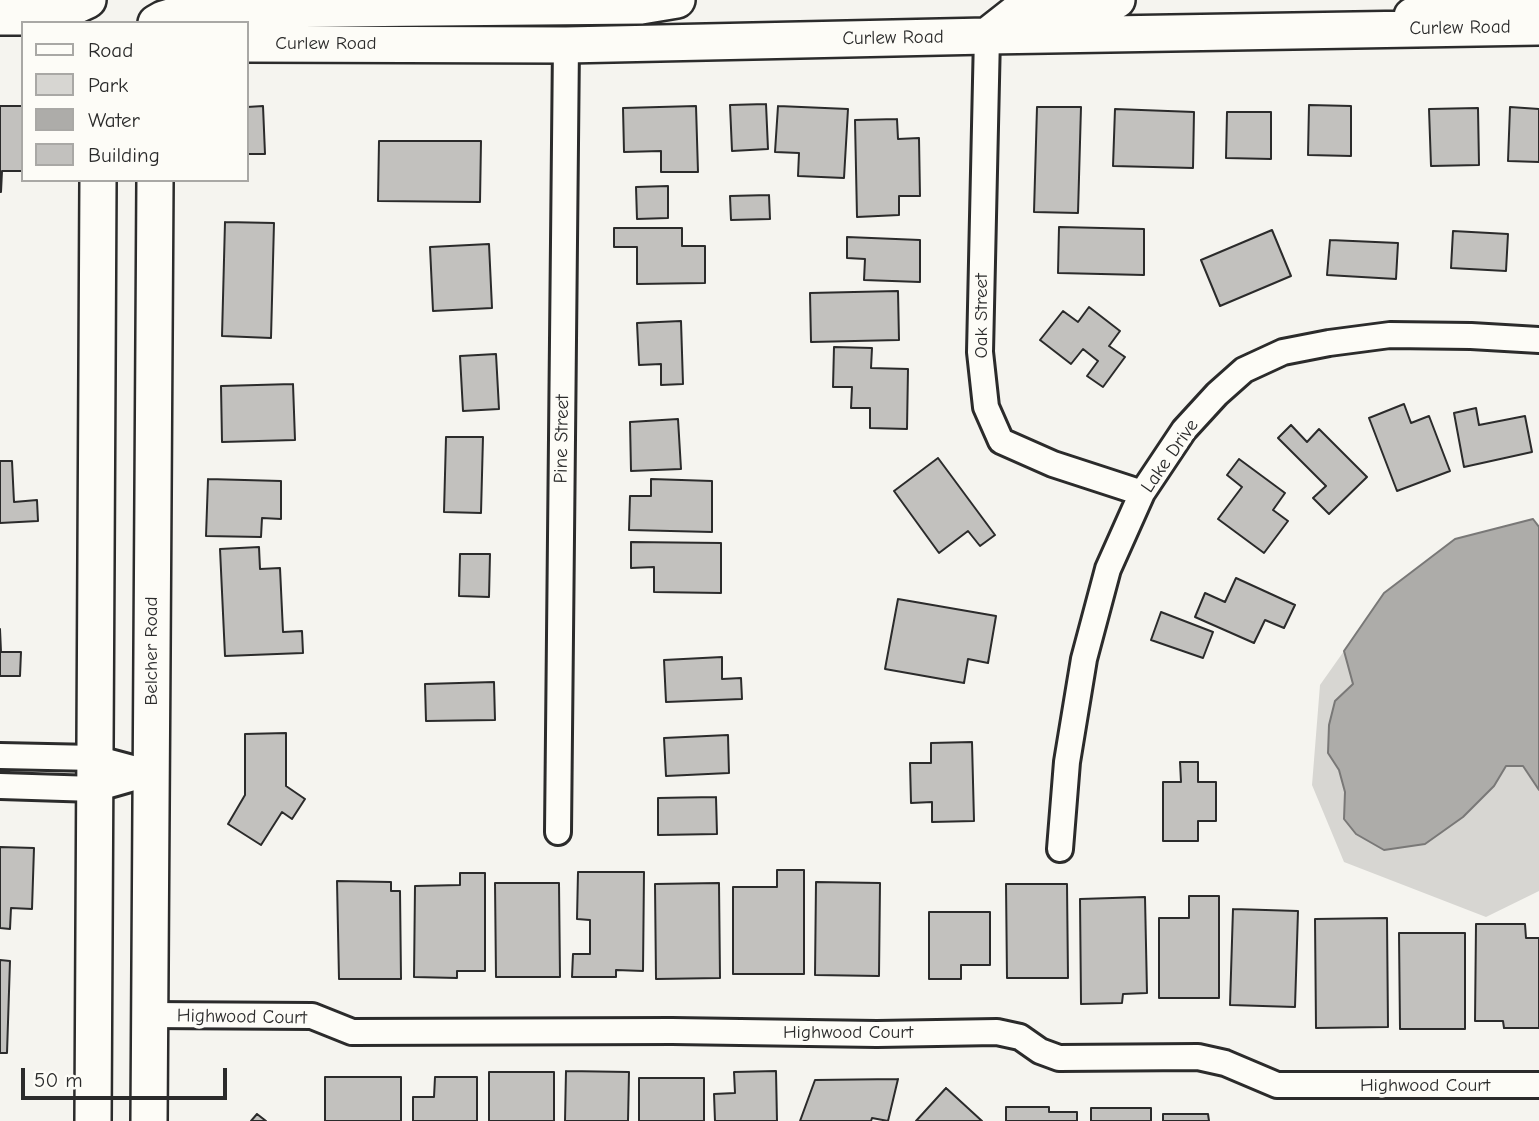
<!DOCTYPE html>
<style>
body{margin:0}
#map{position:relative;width:1539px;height:1121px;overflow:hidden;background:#f5f4ef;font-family:"Comic Neue",sans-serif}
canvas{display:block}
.legend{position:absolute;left:21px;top:21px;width:228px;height:161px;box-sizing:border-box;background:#fdfcf7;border:2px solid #a9a8a5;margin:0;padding:9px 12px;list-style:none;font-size:21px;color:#2b2b2b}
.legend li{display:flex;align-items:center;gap:14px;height:35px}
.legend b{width:35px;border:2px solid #a9a8a5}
.scale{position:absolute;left:21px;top:1068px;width:206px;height:32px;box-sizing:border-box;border:4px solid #2b2b2b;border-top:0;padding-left:9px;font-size:21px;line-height:24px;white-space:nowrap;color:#2b2b2b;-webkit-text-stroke:5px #fdfcf7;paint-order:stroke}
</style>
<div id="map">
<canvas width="1539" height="1121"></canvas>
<ul class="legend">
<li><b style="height:9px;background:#fdfcf7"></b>Road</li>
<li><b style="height:19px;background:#d7d6d2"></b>Park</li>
<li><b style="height:19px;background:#adaca9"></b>Water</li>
<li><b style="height:19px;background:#c2c1be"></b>Building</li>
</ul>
<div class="scale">50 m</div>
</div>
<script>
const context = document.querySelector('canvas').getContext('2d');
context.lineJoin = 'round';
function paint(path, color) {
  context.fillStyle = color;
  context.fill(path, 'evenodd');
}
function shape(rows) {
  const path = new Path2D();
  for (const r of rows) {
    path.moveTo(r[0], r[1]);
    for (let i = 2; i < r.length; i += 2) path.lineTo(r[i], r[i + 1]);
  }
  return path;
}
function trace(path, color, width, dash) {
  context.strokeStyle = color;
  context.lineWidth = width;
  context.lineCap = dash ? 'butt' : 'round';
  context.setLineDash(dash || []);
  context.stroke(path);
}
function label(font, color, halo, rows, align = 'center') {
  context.font = font + ' "Comic Neue",sans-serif';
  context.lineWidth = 7;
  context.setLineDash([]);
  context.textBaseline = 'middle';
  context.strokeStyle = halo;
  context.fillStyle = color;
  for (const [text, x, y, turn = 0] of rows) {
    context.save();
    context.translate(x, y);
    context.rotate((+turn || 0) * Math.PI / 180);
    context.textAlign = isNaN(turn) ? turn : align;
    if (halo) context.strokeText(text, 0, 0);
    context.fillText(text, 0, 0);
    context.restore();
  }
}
paint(shape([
 [1344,651,1353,684,1328,753,1339,770,1345,792,1344,819,1356,834,1384,850,1494,786,1506,766,1522,766,1539,790,1539,891,1486,917,1344,862,1312,785,1320,685]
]), '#d7d6d2');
const water = shape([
 [1533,519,1539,527,1539,790,1523,766,1506,766,1494,786,1463,817,1425,844,1384,850,1356,834,1344,819,1345,792,1339,770,1328,753,1329,725,1335,701,1353,684,1344,651,1384,593,1455,539,1533,519]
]);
paint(water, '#adaca9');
trace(water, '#797877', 2);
const building = shape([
 [766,104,768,149,732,151,730,105,766,104],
 [1309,105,1351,106,1351,156,1308,155,1309,105],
 [0,106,23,106,23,171,2,171,1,192,0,192,0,106],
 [263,106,265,154,247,154,247,107,263,106],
 [696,106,698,172,661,172,661,151,624,152,623,108,696,106],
 [778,106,848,109,844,178,798,176,799,153,775,152,778,106],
 [1037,107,1081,107,1078,213,1034,212,1037,107],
 [1510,107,1539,109,1539,162,1508,161,1510,107],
 [1478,108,1479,165,1431,166,1429,109,1478,108],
 [1115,109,1194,112,1193,168,1113,166,1115,109],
 [1227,112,1271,112,1271,159,1226,158,1227,112],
 [897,119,898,139,919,138,920,196,899,196,899,215,857,217,855,120,897,119],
 [379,141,481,141,480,202,378,201,379,141],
 [668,186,668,218,637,219,636,187,668,186],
 [769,195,770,219,731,220,730,196,769,195],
 [225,222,274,223,271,338,222,336,225,222],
 [1059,227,1144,229,1144,275,1058,273,1059,227],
 [614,228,682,228,682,246,705,246,705,283,637,284,637,247,614,247,614,228],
 [1272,230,1291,276,1220,306,1201,260,1272,230],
 [1453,231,1508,234,1506,271,1451,268,1453,231],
 [847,237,920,240,920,282,864,280,865,259,847,258,847,237],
 [1330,240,1398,243,1396,279,1327,275,1330,240],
 [489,244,492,308,433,311,430,247,489,244],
 [898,291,899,340,811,342,810,293,898,291],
 [1089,307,1120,331,1109,346,1125,357,1103,387,1087,376,1098,361,1083,349,1071,364,1040,340,1063,311,1078,322,1089,307],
 [681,321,683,384,661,385,661,364,639,365,637,323,681,321],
 [834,347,872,348,871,368,908,369,907,429,870,428,870,408,851,408,852,387,833,387,834,347],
 [496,354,499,409,463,411,460,356,496,354],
 [293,384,295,440,222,442,221,386,293,384],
 [1404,404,1411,423,1429,416,1450,471,1397,491,1369,418,1404,404],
 [1476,408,1479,425,1525,416,1532,452,1464,467,1454,413,1476,408],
 [678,419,681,469,631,471,630,422,678,419],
 [1291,425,1307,442,1319,429,1367,477,1329,514,1313,498,1326,486,1278,438,1291,425],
 [446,437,483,437,481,513,444,512,446,437],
 [938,458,995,535,980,546,968,531,939,553,894,491,938,458],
 [1239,459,1285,493,1273,510,1288,521,1264,553,1218,519,1242,487,1227,475,1239,459],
 [0,461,12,461,14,502,37,500,38,521,0,523,0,461],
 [208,479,281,481,281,519,262,518,261,537,206,536,208,479],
 [651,479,712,481,712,532,629,530,630,496,651,496,651,479],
 [631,542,721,543,721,593,654,592,654,567,631,568,631,542],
 [259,547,260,569,280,568,283,632,302,631,303,653,225,656,220,549,259,547],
 [460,554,490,554,489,597,459,596,460,554],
 [1236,578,1295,605,1284,628,1265,620,1254,643,1195,617,1205,593,1225,602,1236,578],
 [898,599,996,616,988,663,968,659,964,683,885,669,898,599],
 [1161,612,1213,632,1203,658,1151,640,1161,612],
 [0,629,1,652,21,652,20,676,0,676,0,629],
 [722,657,722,679,741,678,742,699,666,702,664,660,722,657],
 [494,682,495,720,426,721,425,684,494,682],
 [286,733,286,786,305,799,292,819,282,812,261,845,228,824,245,795,245,734,286,733],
 [728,735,729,773,666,776,664,738,728,735],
 [972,742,974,821,932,822,932,802,911,803,910,763,931,763,931,743,972,742],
 [1180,762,1198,762,1198,782,1216,782,1216,821,1198,821,1198,841,1163,841,1163,782,1181,782,1180,762],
 [716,797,717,834,658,835,658,798,716,797],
 [0,847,34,848,32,909,11,908,10,929,0,928,0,847],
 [777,870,804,870,804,974,733,974,733,887,777,887,777,870],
 [578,872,644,872,643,971,616,970,616,977,572,977,573,954,590,954,590,920,577,919,578,872],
 [460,873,485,873,485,971,457,971,457,978,414,977,415,886,460,885,460,873],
 [337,881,391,882,391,891,400,891,401,979,339,979,337,881],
 [816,882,880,883,879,976,815,975,816,882],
 [495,883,559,883,560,977,496,977,495,883],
 [719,883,720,978,656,979,655,884,719,883],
 [1006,884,1067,884,1068,978,1007,978,1006,884],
 [1189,896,1219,896,1219,998,1159,998,1159,918,1189,918,1189,896],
 [1145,897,1147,993,1123,994,1122,1003,1081,1004,1080,899,1145,897],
 [1233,909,1298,911,1295,1007,1230,1005,1233,909],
 [929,912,990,912,990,965,961,965,961,979,929,979,929,912],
 [1387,918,1388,1027,1316,1028,1315,919,1387,918],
 [1476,924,1525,924,1526,938,1539,938,1539,1028,1504,1028,1503,1021,1475,1021,1476,924],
 [1399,933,1465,933,1465,1029,1400,1029,1399,933],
 [0,960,10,961,7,1053,0,1053,0,960],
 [566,1071,629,1072,628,1121,565,1121,566,1071],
 [776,1071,777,1121,715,1121,714,1094,735,1093,734,1072,776,1071],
 [489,1072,554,1072,554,1121,489,1121,489,1072],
 [325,1077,401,1077,401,1121,325,1121,325,1077],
 [435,1077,477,1077,477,1121,413,1121,413,1097,434,1097,435,1077],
 [639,1078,704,1078,704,1121,639,1121,639,1078],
 [898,1079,888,1121,872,1118,871,1121,800,1121,815,1080,898,1079],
 [946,1088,982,1121,916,1121,946,1088],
 [1006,1107,1049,1107,1049,1112,1077,1112,1077,1121,1006,1121,1006,1107],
 [1091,1108,1151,1108,1151,1121,1091,1121,1091,1108],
 [257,1114,266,1121,251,1121,257,1114],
 [1163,1114,1208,1114,1209,1121,1163,1121,1163,1114]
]);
paint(building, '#c2c1be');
trace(building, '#2b2b2b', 2);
const minor = shape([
 [987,36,980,352,986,407,1001,441,1053,464,1142,493],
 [0,756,95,758,151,773],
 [0,786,95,789,151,773],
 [558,832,566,45],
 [1060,849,1067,762,1084,659,1108,569,1142,493,1184,430,1217,394,1244,370,1283,352,1329,343,1390,335,1471,336,1539,340],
 [149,1015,312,1016,352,1032,672,1031,877,1034,997,1032,1020,1037,1040,1051,1059,1058,1198,1057,1225,1063,1277,1085,1539,1085]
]);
const secondary = shape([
 [1412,16,1460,3,1539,2],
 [0,17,35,17,75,6,88,0],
 [156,23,163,19,187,12,227,10,641,6,677,0],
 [987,36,1015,14,1044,5,1075,5,1117,0],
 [247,44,566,45,987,36,1539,27],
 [93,1121,98,180],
 [149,1121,155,180]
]);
trace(minor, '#2b2b2b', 30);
trace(secondary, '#2b2b2b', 40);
trace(minor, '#fdfcf7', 24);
trace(secondary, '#fdfcf7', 35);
label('19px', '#2b2b2b', '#fdfcf7', [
 ["Curlew Road",1460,28,-1],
 ["Curlew Road",893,38,-1],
 ["Curlew Road",326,44],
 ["Oak Street",982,316,-90],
 ["Pine Street",562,439,-89],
 ["Lake Drive",1170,456,-55],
 ["Belcher Road",152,651,-90],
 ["Highwood Court",242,1017,1],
 ["Highwood Court",848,1033],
 ["Highwood Court",1425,1086]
]);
</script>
